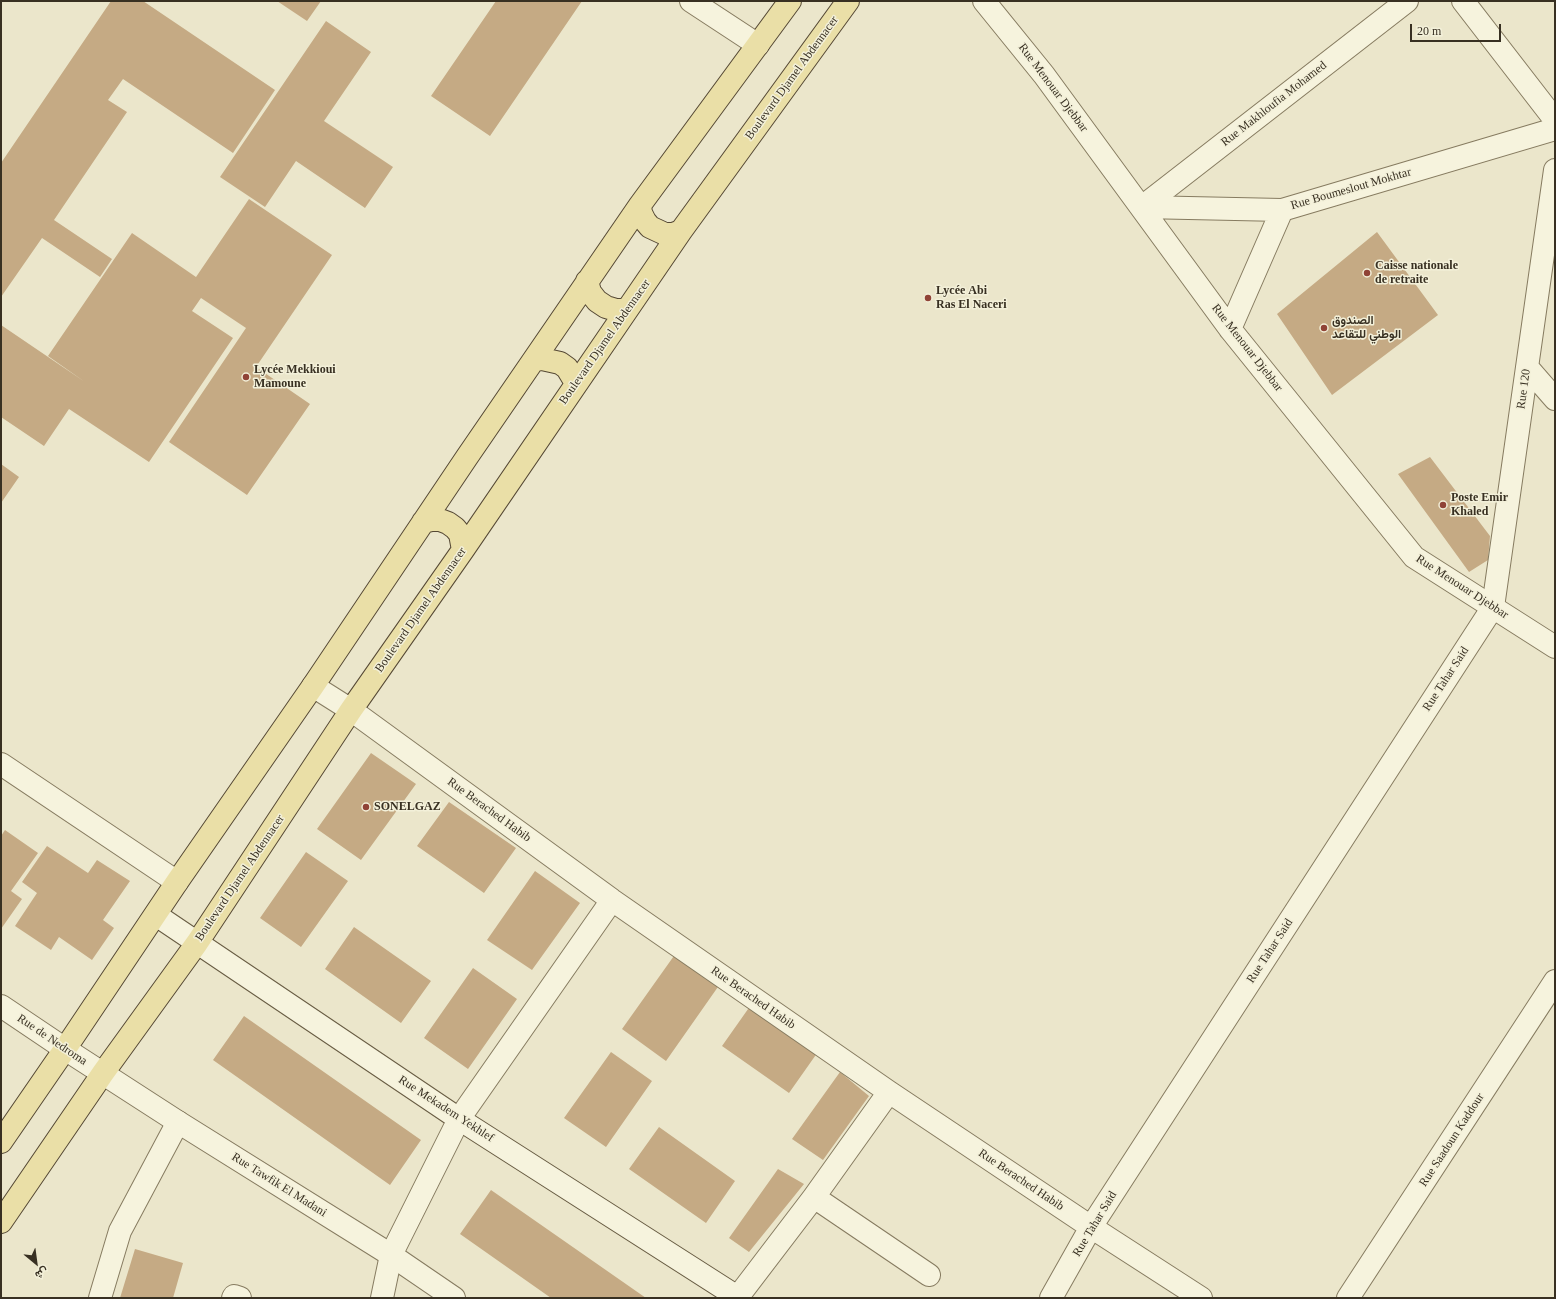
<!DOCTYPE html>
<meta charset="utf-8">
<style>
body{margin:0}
#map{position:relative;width:1556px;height:1299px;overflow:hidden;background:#ebe6cb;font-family:"Times New Roman",Vazirmatn,serif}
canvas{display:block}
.frame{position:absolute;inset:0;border:2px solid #383022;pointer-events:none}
.north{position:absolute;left:16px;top:1243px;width:40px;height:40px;-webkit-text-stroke:3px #f3f0d9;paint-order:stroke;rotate:151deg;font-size:11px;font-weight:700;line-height:16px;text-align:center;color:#383022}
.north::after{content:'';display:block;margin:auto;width:14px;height:18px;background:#383022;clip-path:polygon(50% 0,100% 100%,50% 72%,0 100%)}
.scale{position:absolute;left:1410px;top:24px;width:91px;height:18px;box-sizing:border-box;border:2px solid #383022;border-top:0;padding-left:5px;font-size:12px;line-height:14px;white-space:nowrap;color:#383022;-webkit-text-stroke:3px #f3f0d9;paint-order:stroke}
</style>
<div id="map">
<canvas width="1556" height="1299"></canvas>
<div class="frame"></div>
<div class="north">ش</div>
<div class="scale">20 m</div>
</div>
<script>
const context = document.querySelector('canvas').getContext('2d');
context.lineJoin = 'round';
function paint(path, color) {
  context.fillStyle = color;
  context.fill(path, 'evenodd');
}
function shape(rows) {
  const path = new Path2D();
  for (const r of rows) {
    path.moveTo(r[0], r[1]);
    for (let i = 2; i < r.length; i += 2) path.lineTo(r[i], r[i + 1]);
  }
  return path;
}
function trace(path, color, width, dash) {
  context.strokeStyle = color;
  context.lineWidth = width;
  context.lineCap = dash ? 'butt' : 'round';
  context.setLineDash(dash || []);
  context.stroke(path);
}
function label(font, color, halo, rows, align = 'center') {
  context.font = font + ' "Times New Roman",Vazirmatn,serif';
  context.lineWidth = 3;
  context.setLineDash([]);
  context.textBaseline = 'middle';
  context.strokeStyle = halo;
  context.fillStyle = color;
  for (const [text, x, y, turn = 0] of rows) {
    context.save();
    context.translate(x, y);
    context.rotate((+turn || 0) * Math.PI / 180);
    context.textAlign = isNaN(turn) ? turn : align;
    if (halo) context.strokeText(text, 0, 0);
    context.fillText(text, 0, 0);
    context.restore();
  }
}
paint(shape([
 [111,1,143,1,275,90,233,153,123,79,108,100,127,112,54,220,112,259,100,277,42,238,1,297,1,163],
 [277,1,321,1,307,21],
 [496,1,582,1,490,136,431,96],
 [326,21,371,52,324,121,393,167,365,208,296,161,265,207,220,177],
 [249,199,332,255,256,367,310,404,247,495,169,442,246,328,201,298,192,311,233,338,149,462,69,409,44,446,1,417,1,325,85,382,48,356,132,233,196,277],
 [1377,232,1438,315,1332,395,1277,314],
 [1430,457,1490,536,1488,560,1469,572,1398,474],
 [1,464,19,477,1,503],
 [371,753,416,784,361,860,317,829],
 [449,802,516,848,484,893,417,846],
 [5,830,38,853,11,891,22,899,1,929,1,836],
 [47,846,88,873,97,860,130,881,103,920,114,928,92,960,59,937,51,950,15,926,37,893,22,882],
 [306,852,348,881,301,947,260,918],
 [535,871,580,903,532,970,487,940],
 [354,927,431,981,401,1023,325,969],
 [676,953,720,984,666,1061,622,1029],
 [473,968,517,999,468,1069,424,1038],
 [753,1002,820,1049,789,1093,722,1046],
 [244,1016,421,1140,390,1185,213,1060],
 [611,1052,652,1081,606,1147,564,1118],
 [840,1072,869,1096,823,1160,792,1139],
 [659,1127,735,1181,706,1223,629,1169],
 [778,1169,804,1184,749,1252,729,1238],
 [491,1190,646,1298,551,1298,460,1234],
 [135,1249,183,1263,173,1298,120,1298]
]), '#c5aa84');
const minor = shape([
 [1463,1,1555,120],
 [1142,207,1407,1],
 [1527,367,1555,399],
 [313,686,351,710,612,900,889,1092,1091,1227,1201,1298],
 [1,764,177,882],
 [814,1197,889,1092],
 [100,1298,120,1231,178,1122],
 [233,1298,234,1296,240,1298],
 [382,1298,391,1255,459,1119,612,900],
 [737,1298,814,1197,929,1275],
 [1051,1298,1091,1227,1493,607,1555,170],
 [1348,1298,1555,981]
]);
const tertiary = shape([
 [691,1,758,45],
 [984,1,1044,75,1230,329,1414,557,1555,647],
 [1142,207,1282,210,1555,129],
 [1230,329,1282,210],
 [1,1006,65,1049,178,1122,391,1255,454,1298]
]);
const secondary = shape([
 [156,915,459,1119,739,1298]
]);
const primary = shape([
 [640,205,641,213,645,221,650,227,665,234,673,234,681,231],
 [587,281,590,292,597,301,606,307,616,310,627,310],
 [534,360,542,359,560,363,567,368,576,383],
 [423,522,431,520,440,520,448,523,455,528,460,534,463,550],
 [1,1142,65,1049,177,882,313,686,467,457,640,205,790,1],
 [1,1222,103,1073,197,943,351,710,463,550,627,310,681,231,848,1]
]);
trace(minor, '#867b60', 24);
trace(tertiary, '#867b60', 24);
trace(secondary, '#685c43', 24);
trace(primary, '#554834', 24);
trace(minor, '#f6f3dd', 22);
trace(tertiary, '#f6f3dd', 22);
trace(secondary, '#f6f3dd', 22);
trace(primary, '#eadfa7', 22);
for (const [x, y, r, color] of [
 [1367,273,4,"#904336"],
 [928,298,4,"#904336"],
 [1324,328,4,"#904336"],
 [246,377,4,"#904336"],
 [1443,505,4,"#904336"],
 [366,807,4,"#904336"]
]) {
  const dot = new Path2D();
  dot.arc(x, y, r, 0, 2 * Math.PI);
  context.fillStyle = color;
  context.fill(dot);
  trace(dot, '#f3f0d9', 1.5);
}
label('12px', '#383022', '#f3f0d9', [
 ["Boulevard Djamel Abdennacer",792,78,-54],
 ["Rue Menouar Djebbar",1053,88,53],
 ["Rue Makhloufia Mohamed",1274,104,-38],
 ["Rue Boumeslout Mokhtar",1351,189,-16],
 ["Boulevard Djamel Abdennacer",605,342,-55],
 ["Rue Menouar Djebbar",1247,348,52],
 ["Rue 120",1524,389,-82],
 ["Rue Menouar Djebbar",1462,587,33],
 ["Boulevard Djamel Abdennacer",421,610,-55],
 ["Rue Tahar Said",1446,679,-57],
 ["Rue Berached Habib",489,810,36],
 ["Boulevard Djamel Abdennacer",240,878,-56],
 ["Rue Tahar Said",1270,951,-57],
 ["Rue Berached Habib",753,998,35],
 ["Rue de Nedroma",52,1040,34],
 ["Rue Mekadem Yekhlef",446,1109,33],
 ["Rue Saadoun Kaddour",1452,1140,-57],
 ["Rue Berached Habib",1021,1180,34],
 ["Rue Tawfik El Madani",279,1185,32],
 ["Rue Tahar Said",1095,1224,-59]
]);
label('bold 12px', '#383022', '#f3f0d9', [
 ["Caisse nationale",1375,266],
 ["de retraite",1375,280],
 ["Lycée Abi",936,291],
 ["Ras El Naceri",936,305],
 ["الصندوق",1332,321],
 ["الوطني للتقاعد",1332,335],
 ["Lycée Mekkioui",254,370],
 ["Mamoune",254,384],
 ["Poste Emir",1451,498],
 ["Khaled",1451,512],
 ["SONELGAZ",374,807]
], 'left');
</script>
